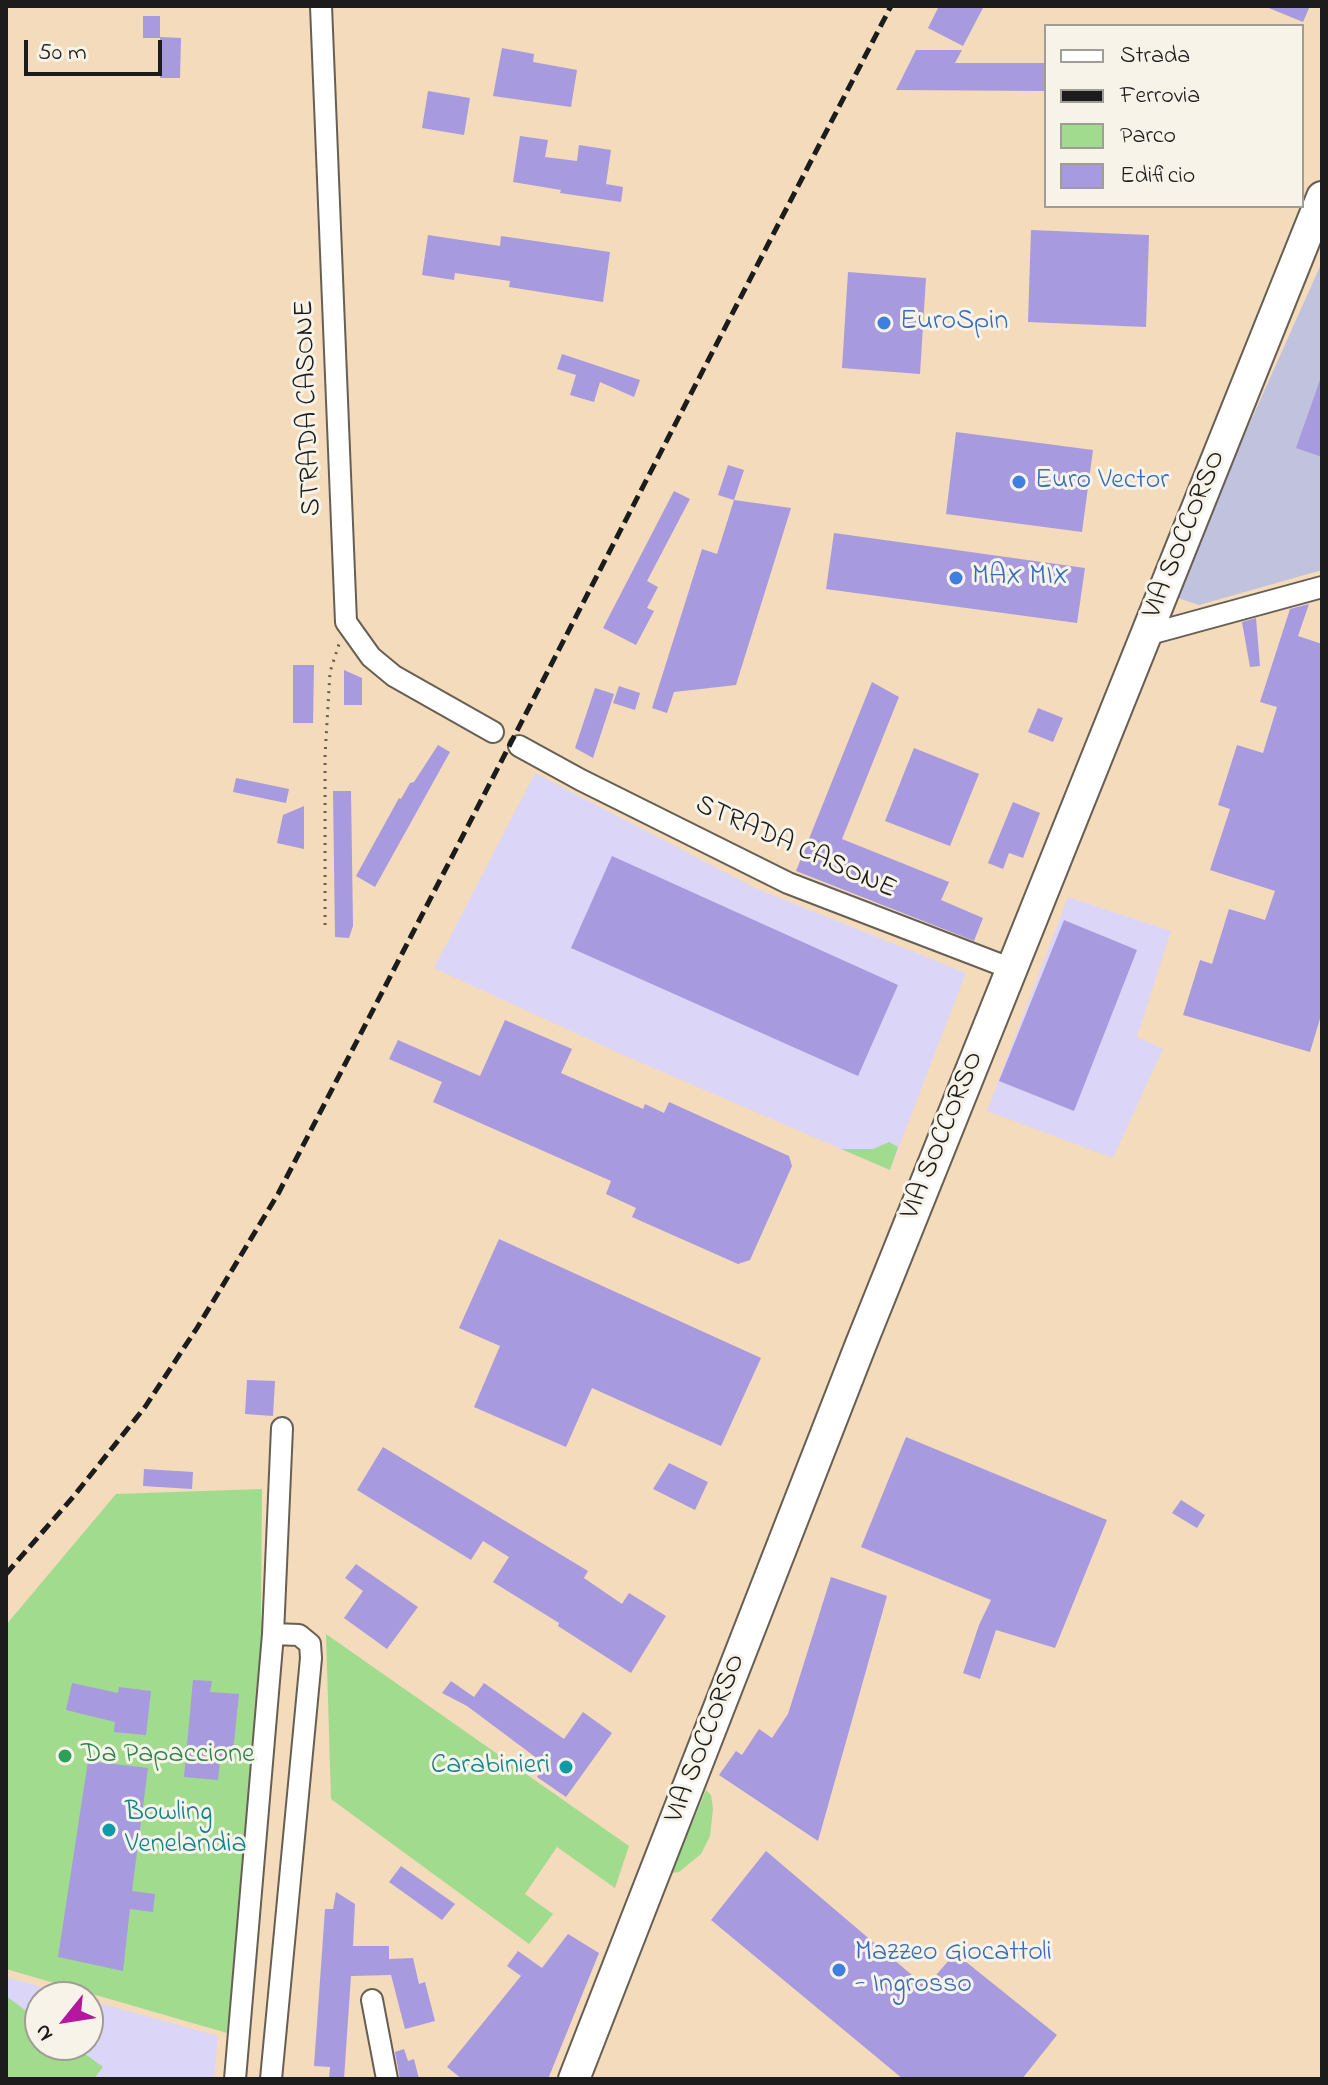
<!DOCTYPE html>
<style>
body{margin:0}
#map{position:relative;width:1328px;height:2085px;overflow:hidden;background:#f3dbbb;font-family:"Indie Flower",sans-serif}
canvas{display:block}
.frame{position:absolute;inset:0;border:8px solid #1c1c1c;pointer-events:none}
.legend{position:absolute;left:1044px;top:24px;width:260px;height:184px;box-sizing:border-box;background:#f7f3e8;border:2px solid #9f9d96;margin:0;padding:10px 14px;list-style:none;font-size:24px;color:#1c1c1c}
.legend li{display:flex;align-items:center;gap:16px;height:40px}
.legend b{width:40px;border:2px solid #9f9d96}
.north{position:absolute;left:24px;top:1981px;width:80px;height:80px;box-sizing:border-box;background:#f7f3e8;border:2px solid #9f9d96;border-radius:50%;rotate:240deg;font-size:22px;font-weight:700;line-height:32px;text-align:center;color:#1c1c1c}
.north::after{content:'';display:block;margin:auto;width:28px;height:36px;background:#b5179e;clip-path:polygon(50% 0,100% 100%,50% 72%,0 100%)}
.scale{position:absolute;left:24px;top:40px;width:138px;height:36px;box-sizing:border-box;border:4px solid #1c1c1c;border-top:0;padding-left:10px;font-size:24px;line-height:28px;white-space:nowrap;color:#1c1c1c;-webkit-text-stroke:6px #f7f3e8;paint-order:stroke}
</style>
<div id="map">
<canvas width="1328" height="2085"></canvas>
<div class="frame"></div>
<ul class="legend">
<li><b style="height:10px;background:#fff"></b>Strada</li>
<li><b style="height:10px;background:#1c1c1c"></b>Ferrovia</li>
<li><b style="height:22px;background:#a1db8e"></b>Parco</li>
<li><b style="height:22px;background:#a89adf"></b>Edificio</li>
</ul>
<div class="north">N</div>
<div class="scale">50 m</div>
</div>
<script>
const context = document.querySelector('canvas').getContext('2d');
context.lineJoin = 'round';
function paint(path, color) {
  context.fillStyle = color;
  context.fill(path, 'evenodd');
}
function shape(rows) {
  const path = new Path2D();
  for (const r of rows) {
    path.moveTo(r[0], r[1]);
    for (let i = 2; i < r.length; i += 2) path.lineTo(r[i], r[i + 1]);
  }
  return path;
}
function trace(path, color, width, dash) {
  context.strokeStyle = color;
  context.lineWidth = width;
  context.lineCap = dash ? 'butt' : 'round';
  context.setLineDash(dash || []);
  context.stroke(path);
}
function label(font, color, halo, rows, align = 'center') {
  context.font = font + ' "Indie Flower",sans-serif';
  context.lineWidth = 6;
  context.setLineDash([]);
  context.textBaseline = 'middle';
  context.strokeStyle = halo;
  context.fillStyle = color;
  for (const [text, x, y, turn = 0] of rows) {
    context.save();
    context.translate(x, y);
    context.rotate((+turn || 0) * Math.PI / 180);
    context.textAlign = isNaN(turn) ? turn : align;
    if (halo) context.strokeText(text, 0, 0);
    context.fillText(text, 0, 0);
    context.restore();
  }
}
paint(shape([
 [535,773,755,888,966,973,890,1170,621,1054,434,968],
 [1068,897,1171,931,1137,1037,1163,1049,1113,1158,987,1111],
 [6,1977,77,1997,40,1997,40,2045,88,2045,88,2000,218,2036,214,2079,6,2079]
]), '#dbd6f7');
paint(shape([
 [1322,262,1322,570,1199,605,1178,598,1184,570]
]), '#c1c2dd');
paint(shape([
 [889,1142,898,1147,890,1170,841,1149,873,1149],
 [262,1489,261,1614,264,1649,256,1796,227,2033,6,1969,6,1625,116,1494],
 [326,1634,629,1846,615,1888,557,1847,525,1894,553,1914,529,1944,331,1799],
 [706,1790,711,1795,713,1809,710,1836,701,1854,679,1872,671,1873],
 [6,1996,40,2021,40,2045,73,2045,103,2067,96,2076,98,2079,6,2079]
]), '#a1db8e');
paint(shape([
 [939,6,984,6,963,46,928,28],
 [1264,6,1310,6,1303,22],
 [143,16,160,16,160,37,181,38,180,78,160,78,160,38,143,38],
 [502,48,534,54,533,62,577,70,571,107,493,96],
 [916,50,962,50,955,63,1046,63,1046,91,896,90],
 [428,91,470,98,464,135,422,128],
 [520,136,548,140,545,157,577,161,579,145,611,150,606,184,623,187,621,202,560,193,561,190,513,182],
 [1031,230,1149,235,1146,327,1028,322],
 [428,235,500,246,501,236,610,252,603,302,509,287,510,281,455,273,454,280,422,275],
 [848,272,926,278,920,374,842,368],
 [562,354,640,380,634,397,600,382,594,402,570,395,576,375,557,369],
 [1320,380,1322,380,1322,457,1296,448],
 [956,432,1093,450,1082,532,946,514],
 [728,465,744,470,734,500,718,495],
 [674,491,690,499,647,581,658,587,647,608,654,611,636,645,603,628],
 [734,500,791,508,736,685,674,692,667,713,652,708,702,549,717,554],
 [834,533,1085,568,1077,623,826,589],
 [1309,604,1298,636,1322,644,1322,1012,1310,1052,1183,1015,1200,960,1212,964,1229,909,1265,920,1275,891,1210,870,1230,809,1218,805,1237,745,1263,753,1277,707,1260,702,1290,609],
 [1256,618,1260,666,1250,667,1242,622],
 [293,665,314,665,313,723,293,723],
 [344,670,362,678,362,705,344,705],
 [872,682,899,697,842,839,949,882,941,900,983,918,974,941,796,871],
 [619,686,640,693,635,710,613,703],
 [595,688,614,694,593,758,575,748],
 [1038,708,1063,718,1053,742,1028,732],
 [438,745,450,752,375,887,356,876,399,798,401,799,410,783,414,782],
 [914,748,979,774,950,846,885,821],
 [236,778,289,789,286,803,233,792],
 [333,791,351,791,353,926,349,938,335,937],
 [1013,802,1040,813,1023,858,1009,853,1003,869,988,863],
 [304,806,304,849,277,843,283,815],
 [612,856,898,985,858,1076,571,948],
 [1064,920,1137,950,1074,1111,999,1081],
 [505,1020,572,1049,561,1073,643,1109,645,1104,664,1113,669,1102,789,1156,792,1166,750,1260,738,1264,632,1217,636,1208,606,1194,611,1181,433,1102,442,1082,389,1059,398,1040,480,1076],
 [499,1239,761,1358,721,1446,592,1388,566,1447,474,1407,500,1346,459,1328],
 [247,1380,275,1381,273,1416,245,1414],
 [906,1437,1107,1520,1055,1648,996,1630,980,1679,963,1673,979,1625,991,1600,861,1547],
 [383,1447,588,1571,584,1578,622,1604,629,1593,666,1616,631,1673,558,1626,559,1623,493,1582,509,1557,483,1541,471,1560,357,1490],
 [669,1463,708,1482,695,1510,653,1489],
 [144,1469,193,1472,192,1489,143,1486],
 [1181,1500,1205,1515,1197,1528,1172,1513],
 [356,1564,418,1607,387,1649,344,1618,363,1591,345,1578],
 [831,1577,887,1596,818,1841,719,1775,736,1751,742,1755,759,1729,772,1738,788,1714],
 [193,1680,212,1681,210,1692,239,1694,232,1762,220,1761,218,1780,184,1777],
 [451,1681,474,1697,484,1683,564,1739,583,1712,612,1733,566,1797,537,1777,546,1765,467,1706,442,1693],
 [72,1683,118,1693,119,1687,151,1691,146,1735,114,1732,115,1722,66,1710],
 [88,1761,148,1768,132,1891,155,1894,153,1912,130,1909,123,1971,58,1957],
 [766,1851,926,1987,955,1953,1057,2035,1022,2079,903,2079,711,1920],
 [401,1866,455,1904,442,1920,389,1882],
 [336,1892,355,1904,353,1946,389,1946,389,1959,413,1958,419,1984,425,1982,435,2021,405,2029,391,1975,351,1976,344,2079,329,2079,330,2067,314,2066,325,1909,333,1909],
 [568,1934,599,1953,548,2079,462,2079,447,2067,521,1976,507,1966,518,1951,542,1968],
 [404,2049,408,2061,414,2059,419,2079,400,2079,395,2052]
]), '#a89adf');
const minor = shape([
 [321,6,346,622,371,657,394,676,493,732],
 [1146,635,1322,587],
 [519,746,581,780,788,883,1012,969],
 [372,2000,387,2079],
 [235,2079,273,1634,282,1428],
 [271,2079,311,1658,310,1644,299,1635,273,1634]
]);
const secondary = shape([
 [574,2079,861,1344,1322,197]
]);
trace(minor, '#675f54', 24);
trace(secondary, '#675f54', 34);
trace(shape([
 [325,925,325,756,330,672,339,644]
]), '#675f54', 3, [2, 6]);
trace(minor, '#fff', 20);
trace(secondary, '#fff', 30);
trace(shape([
 [6,1574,73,1497,145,1407,197,1328,278,1194,891,6]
]), '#1c1c1c', 5, [12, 6]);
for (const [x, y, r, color] of [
 [884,323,8,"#3f7fe0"],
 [1019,482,8,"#3f7fe0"],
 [956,578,8,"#3f7fe0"],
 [65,1756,8,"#2e9e5b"],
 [566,1767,8,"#0f9aa8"],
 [109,1830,8,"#0f9aa8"],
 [839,1970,8,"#3f7fe0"]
]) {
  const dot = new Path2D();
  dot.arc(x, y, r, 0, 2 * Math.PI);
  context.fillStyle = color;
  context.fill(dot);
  trace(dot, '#f7f3e8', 3);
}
label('28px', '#366cbe', '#f7f3e8', [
 ["EuroSpin",900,323],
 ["Euro Vector",1035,482],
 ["MAX MIX",972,578],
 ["Mazzeo Giocattoli",855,1954],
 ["- Ingrosso",855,1986]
], 'left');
label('28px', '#1c1c1c', '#f7f3e8', [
 ["STRADA CASONE",310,408,-92],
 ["VIA SOCCORSO",1186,535,-68],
 ["STRADA CASONE",795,849,24],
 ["VIA SOCCORSO",944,1136,-68],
 ["VIA SOCCORSO",707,1739,-69]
]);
label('28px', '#27864d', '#f7f3e8', [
 ["Da Papaccione",81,1756]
], 'left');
label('28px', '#0d838f', '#f7f3e8', [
 ["Carabinieri",550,1767],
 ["Bowling",125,1814,"left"],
 ["Venelandia",125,1846,"left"]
], 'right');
</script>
